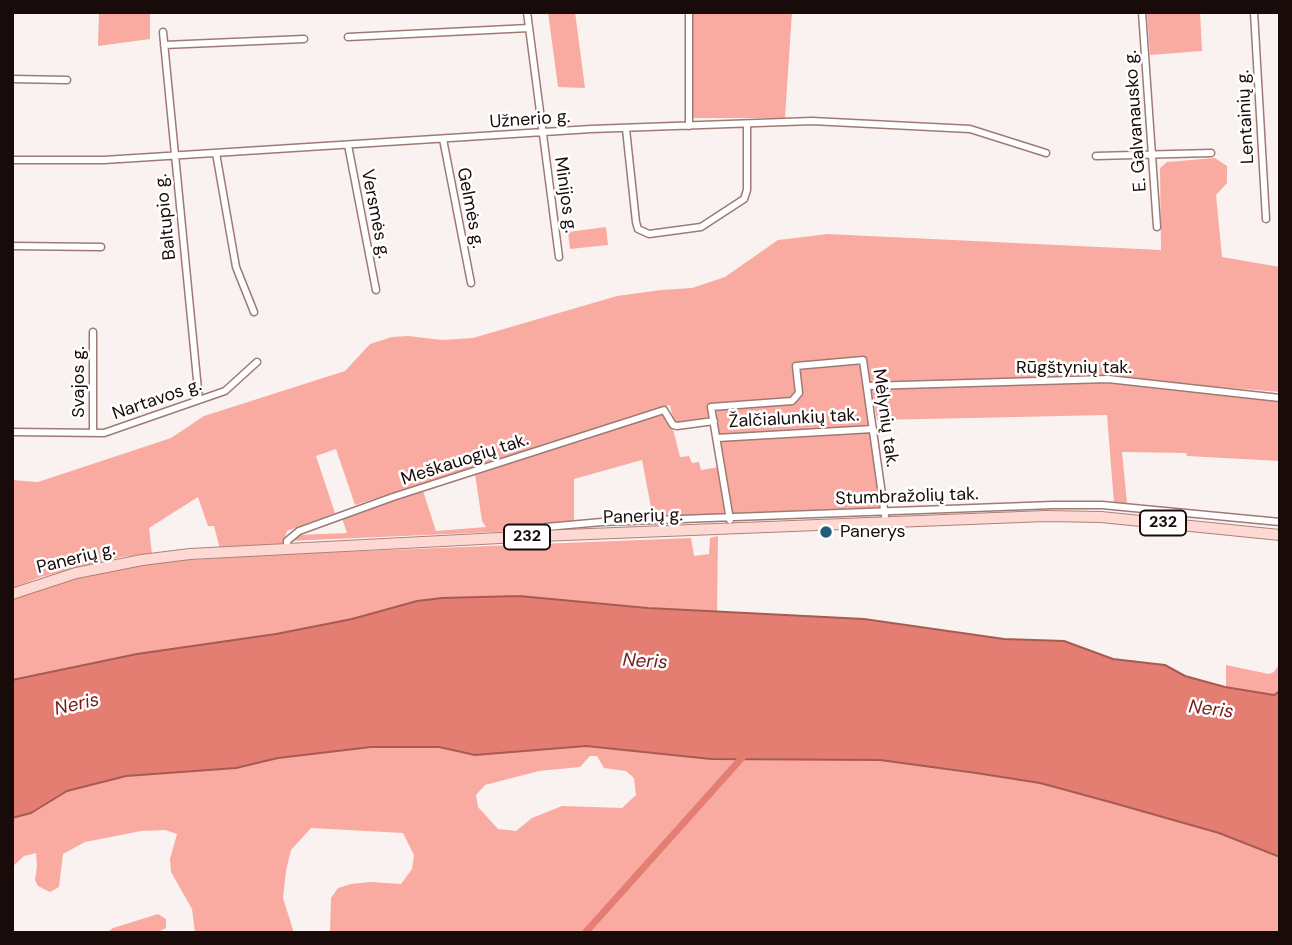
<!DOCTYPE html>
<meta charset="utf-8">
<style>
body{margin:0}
#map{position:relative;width:1292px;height:945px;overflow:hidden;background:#faf2f0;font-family:"DM Sans",sans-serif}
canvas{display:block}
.frame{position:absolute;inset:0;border:14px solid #180b09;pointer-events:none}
</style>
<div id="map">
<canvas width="1292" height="945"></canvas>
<div class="frame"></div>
</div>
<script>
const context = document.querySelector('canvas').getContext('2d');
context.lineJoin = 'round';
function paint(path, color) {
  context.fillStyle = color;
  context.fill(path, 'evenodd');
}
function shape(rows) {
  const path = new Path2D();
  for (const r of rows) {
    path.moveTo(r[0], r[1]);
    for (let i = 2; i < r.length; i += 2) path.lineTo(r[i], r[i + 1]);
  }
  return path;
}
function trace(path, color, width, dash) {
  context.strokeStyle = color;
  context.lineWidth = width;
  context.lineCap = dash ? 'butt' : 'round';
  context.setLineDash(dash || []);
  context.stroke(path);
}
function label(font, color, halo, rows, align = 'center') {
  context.font = font + ' "DM Sans",sans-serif';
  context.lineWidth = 5;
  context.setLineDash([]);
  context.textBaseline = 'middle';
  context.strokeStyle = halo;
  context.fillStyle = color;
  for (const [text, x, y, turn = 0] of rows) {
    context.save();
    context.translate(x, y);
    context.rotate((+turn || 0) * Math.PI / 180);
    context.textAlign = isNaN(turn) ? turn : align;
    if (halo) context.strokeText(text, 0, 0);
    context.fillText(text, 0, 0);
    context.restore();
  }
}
paint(shape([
 [99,12,150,12,150,39,98,46],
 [548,12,575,12,585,88,558,87],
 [692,12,792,12,785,118,692,118],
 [1200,12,1202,51,1150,55,1147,13],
 [1215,158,1227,166,1227,183,1216,195,1222,257,1280,267,1280,392,1096,377,870,382,864,358,794,365,796,394,793,398,708,405,710,419,674,423,670,405,355,505,336,449,316,456,335,513,287,531,282,546,220,549,214,526,208,526,198,497,149,528,152,554,121,557,41,577,12,588,12,480,38,482,171,438,204,416,345,371,370,344,392,337,408,336,442,340,473,338,617,296,661,290,692,288,725,277,778,240,828,234,1161,250,1160,168,1167,162],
 [606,227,608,245,570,249,568,232],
 [862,362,871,428,720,436,718,434,715,415,717,410,792,403,796,400,798,369],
 [1115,382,1280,399,1280,461,1187,456,1186,453,1122,452,1127,503,1114,503,1107,415,877,420,871,389],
 [662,414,666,416,670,428,673,429,680,457,689,456,692,463,699,462,701,470,719,467,726,515,653,518,642,460,574,479,574,522,549,524,541,526,540,530,289,541,297,535,347,533,342,518,423,491,436,531,486,527,482,521,475,474],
 [871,431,881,509,731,515,720,440],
 [718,536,717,613,519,596,442,598,417,601,352,619,276,634,137,654,12,680,12,599,66,581,125,568,155,562,286,554,691,538,694,556,709,554,710,538],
 [1280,663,1280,691,1274,695,1226,687,1226,665,1269,674,1274,672],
 [586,746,711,759,880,760,1040,783,1110,802,1219,833,1280,857,1280,933,330,933,331,898,338,888,351,884,371,882,401,884,412,869,414,855,403,833,311,828,291,850,286,871,283,898,294,933,195,933,192,909,171,872,170,859,177,834,165,830,141,831,85,842,63,854,59,887,50,892,38,886,35,880,37,866,36,853,24,856,12,867,12,818,31,813,67,791,126,776,236,768,278,758,371,747,439,747,475,755],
 [590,756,597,756,604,768,626,771,634,778,636,795,622,808,562,806,532,818,516,831,498,829,478,807,476,795,485,785,539,771,580,767],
 [158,914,166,919,166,928,156,933,106,933,113,928]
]), '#f9aba1');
const water = shape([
 [519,596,648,608,864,619,1004,639,1064,641,1113,659,1165,665,1185,676,1225,687,1274,695,1280,691,1280,857,1219,833,1110,802,1040,783,976,773,880,760,711,759,586,746,475,755,439,747,371,747,278,758,236,768,126,776,67,791,31,813,12,818,12,680,137,654,276,634,352,619,417,601,442,598,519,596]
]);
paint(water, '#e47d72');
trace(water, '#a75b52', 2);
trace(shape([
 [585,933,748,751]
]), '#e47d72', 7);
const street = shape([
 [527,12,559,257],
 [1142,12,1157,227],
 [1254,12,1266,219],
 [163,32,199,400],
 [348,37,529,28],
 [164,45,304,39],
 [12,79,67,80],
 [689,126,689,12],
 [626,129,636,222,638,229,649,234,701,227,744,199,747,190,747,125],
 [443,139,471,283],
 [348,145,376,290],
 [216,153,236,267,254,312],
 [1096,156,1211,153],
 [12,160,104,160,591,129,812,121,970,129,1046,153],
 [12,246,101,247],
 [867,386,1108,379,1280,398],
 [12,432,104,433,225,391,257,362],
 [93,433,93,332],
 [717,438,873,429],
 [730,520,711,407,792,401,799,393,796,366,863,360,885,516],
 [539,536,546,527,602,522,1053,505,1102,505,1280,522],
 [287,549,287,541,299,531,393,497,664,410,673,425,677,426,714,421]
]);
const primary = shape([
 [12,594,76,573,142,560,190,554,539,536,1046,516,1101,517,1280,535]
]);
trace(street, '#9f7a75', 9);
trace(primary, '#ae817a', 12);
trace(street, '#fff', 6);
trace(primary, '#fed9d4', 10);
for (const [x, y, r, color] of [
 [826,532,7,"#245d77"]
]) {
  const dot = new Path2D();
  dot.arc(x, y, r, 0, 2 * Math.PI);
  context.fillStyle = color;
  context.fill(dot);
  trace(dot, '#fff', 2.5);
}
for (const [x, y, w] of [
 [1163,523,46],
 [527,537,46]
]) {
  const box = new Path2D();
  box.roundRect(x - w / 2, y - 12.5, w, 25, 5);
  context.fillStyle = '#fff';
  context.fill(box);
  trace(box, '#180b09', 2);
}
label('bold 16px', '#180b09', null, [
 ["232",1163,523],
 ["232",527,537]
]);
label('18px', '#180b09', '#fff', [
 ["Lentainių g.",1246,117,-93],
 ["Užnerio g.",530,120,-4],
 ["E. Galvanausko g.",1136,121,-94],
 ["Minijos g.",565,195,82],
 ["Gelmės g.",470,208,79],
 ["Versmės g.",375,214,79],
 ["Baltupio g.",166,217,-96],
 ["Rūgštynių tak.",1074,368],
 ["Svajos g.",79,382,-90],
 ["Nartavos g.",157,400,-19],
 ["Mėlynių tak.",885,418,82],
 ["Žalčialunkių tak.",794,419,-3],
 ["Meškauogių tak.",465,460,-18],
 ["Stumbražolių tak.",907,497,-2],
 ["Panerių g.",643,517,-2],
 ["Panerių g.",76,559,-14]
]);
label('18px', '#180b09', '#fff', [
 ["Panerys",840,532]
], 'left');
label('italic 19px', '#791c19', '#fff', [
 ["Neris",645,662,3],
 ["Neris",77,705,-13],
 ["Neris",1211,710,7]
]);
</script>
